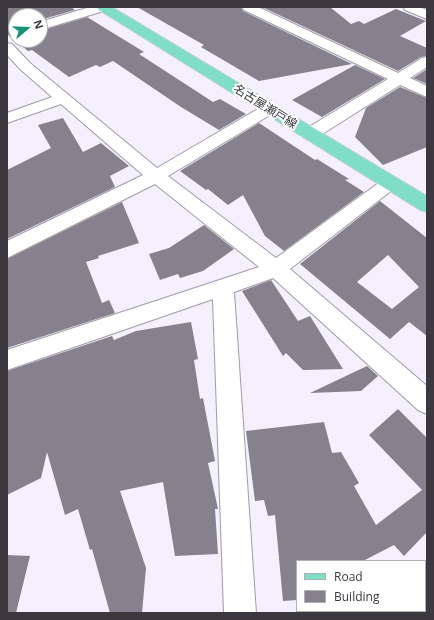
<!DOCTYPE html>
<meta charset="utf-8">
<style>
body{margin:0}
#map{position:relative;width:434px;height:620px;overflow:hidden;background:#f4f0fd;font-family:"Open Sans",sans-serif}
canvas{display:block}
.frame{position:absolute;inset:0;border:8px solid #3b393f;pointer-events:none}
.legend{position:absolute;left:296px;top:560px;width:130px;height:52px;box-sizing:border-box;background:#fff;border:1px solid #b1b0b2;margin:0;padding:5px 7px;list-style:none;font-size:12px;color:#3b393f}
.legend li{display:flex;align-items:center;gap:8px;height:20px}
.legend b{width:20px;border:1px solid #b1b0b2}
.north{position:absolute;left:8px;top:8px;width:40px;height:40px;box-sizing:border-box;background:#fff;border:1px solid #b1b0b2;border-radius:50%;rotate:71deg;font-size:11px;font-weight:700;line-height:16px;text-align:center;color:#3b393f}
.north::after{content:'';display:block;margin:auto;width:14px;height:18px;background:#199277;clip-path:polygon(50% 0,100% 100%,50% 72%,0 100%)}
</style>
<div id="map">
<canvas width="434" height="620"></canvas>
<div class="frame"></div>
<ul class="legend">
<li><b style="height:5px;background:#80ddc8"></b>Road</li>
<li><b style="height:11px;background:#85818d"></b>Building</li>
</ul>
<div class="north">N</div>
</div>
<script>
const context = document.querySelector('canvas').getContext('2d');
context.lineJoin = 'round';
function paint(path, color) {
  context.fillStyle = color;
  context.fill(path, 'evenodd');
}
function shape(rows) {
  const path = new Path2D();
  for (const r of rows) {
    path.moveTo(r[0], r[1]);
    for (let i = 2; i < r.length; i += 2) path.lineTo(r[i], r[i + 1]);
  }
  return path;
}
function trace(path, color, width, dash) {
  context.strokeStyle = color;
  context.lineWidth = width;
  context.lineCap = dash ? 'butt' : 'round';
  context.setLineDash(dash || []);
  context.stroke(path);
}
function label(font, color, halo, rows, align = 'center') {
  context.font = font + ' "Open Sans","Noto Sans JP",sans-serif';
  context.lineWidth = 4;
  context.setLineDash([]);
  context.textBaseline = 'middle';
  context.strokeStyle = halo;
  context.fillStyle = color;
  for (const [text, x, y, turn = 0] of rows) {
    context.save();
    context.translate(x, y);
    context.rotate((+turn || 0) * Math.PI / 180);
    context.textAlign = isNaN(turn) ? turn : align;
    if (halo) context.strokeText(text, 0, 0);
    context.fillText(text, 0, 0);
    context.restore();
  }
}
paint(shape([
 [7,7,71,7,75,10,40,20,40,16,16,16,16,40,40,40,40,31,87,17,144,52,139,54,213,102,220,99,246,114,219,130,181,107,113,61,100,67,96,65,69,77,32,50,28,51,7,34],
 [137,7,241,7,243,11,352,64,259,81,201,47,204,45],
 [262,7,330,7,351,24,359,21,364,24,396,9,426,21,400,36,427,48,427,56,421,57,398,71],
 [355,65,385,79,322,117,292,100],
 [427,69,427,84,413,78],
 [400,87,427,98,427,147,383,165,355,137,366,108],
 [63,118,83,152,101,143,129,166,110,176,115,187,7,239,7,170,51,148,38,125],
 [259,123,315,160,317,159,349,179,345,180,364,192,284,251,265,236,243,195,228,205,208,189,206,190,180,171],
 [380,201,427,238,427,336,409,322,390,339,300,264],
 [388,255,419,287,392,309,357,282],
 [122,202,139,243,98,256,99,258,86,262,102,303,109,300,115,313,7,348,7,259],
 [204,225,234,249,203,271,180,278,178,274,160,280,149,254,169,248],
 [271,280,298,321,310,316,343,369,303,370,286,353,283,356,242,291],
 [191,322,198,359,194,360,200,399,203,398,215,461,208,463,218,509,215,509,218,554,175,556,163,482,120,491,146,568,142,613,110,613,92,549,90,550,78,509,65,515,47,452,41,478,7,495,7,371,112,336,114,340,136,331],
 [367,366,378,376,361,391,310,393],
 [398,409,427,438,427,532,404,556,394,545,363,561,297,561,297,600,283,601,275,515,268,516,264,500,255,501,246,431,324,422,332,453,341,452,359,483,354,486,376,525,422,490,369,435],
 [7,555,30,556,16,613,7,613]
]), '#85818d');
const minor = shape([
 [90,7,109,7,107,10,40,30,40,22,90,7],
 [242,7,258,7,398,73,422,58,427,57,427,67,410,78,427,86,427,97,400,85,316,138,310,139,304,138,302,134,304,130,388,79,244,10,242,7],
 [403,7,419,7,427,10,427,19,405,10,403,7],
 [7,43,12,44,30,63,157,168,263,106,269,104,275,106,277,109,275,112,168,176,276,258,384,179,390,177,396,179,399,183,396,187,290,269,427,386,427,414,418,410,273,278,234,292,256,613,224,613,213,299,7,370,7,350,259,267,155,184,7,258,7,241,143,175,61,104,7,123,7,113,52,97,20,69,7,55,7,43]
]);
const major = shape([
 [97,7,112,7,427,196,427,212,420,210,99,10,97,7]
]);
trace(minor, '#a09ba8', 2);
trace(major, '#d4d3d5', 2);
paint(minor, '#fff');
paint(major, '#80ddc8');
label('12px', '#3b393f', '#fff', [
 ["名古屋瀬戸線",265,107,32]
]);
</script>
